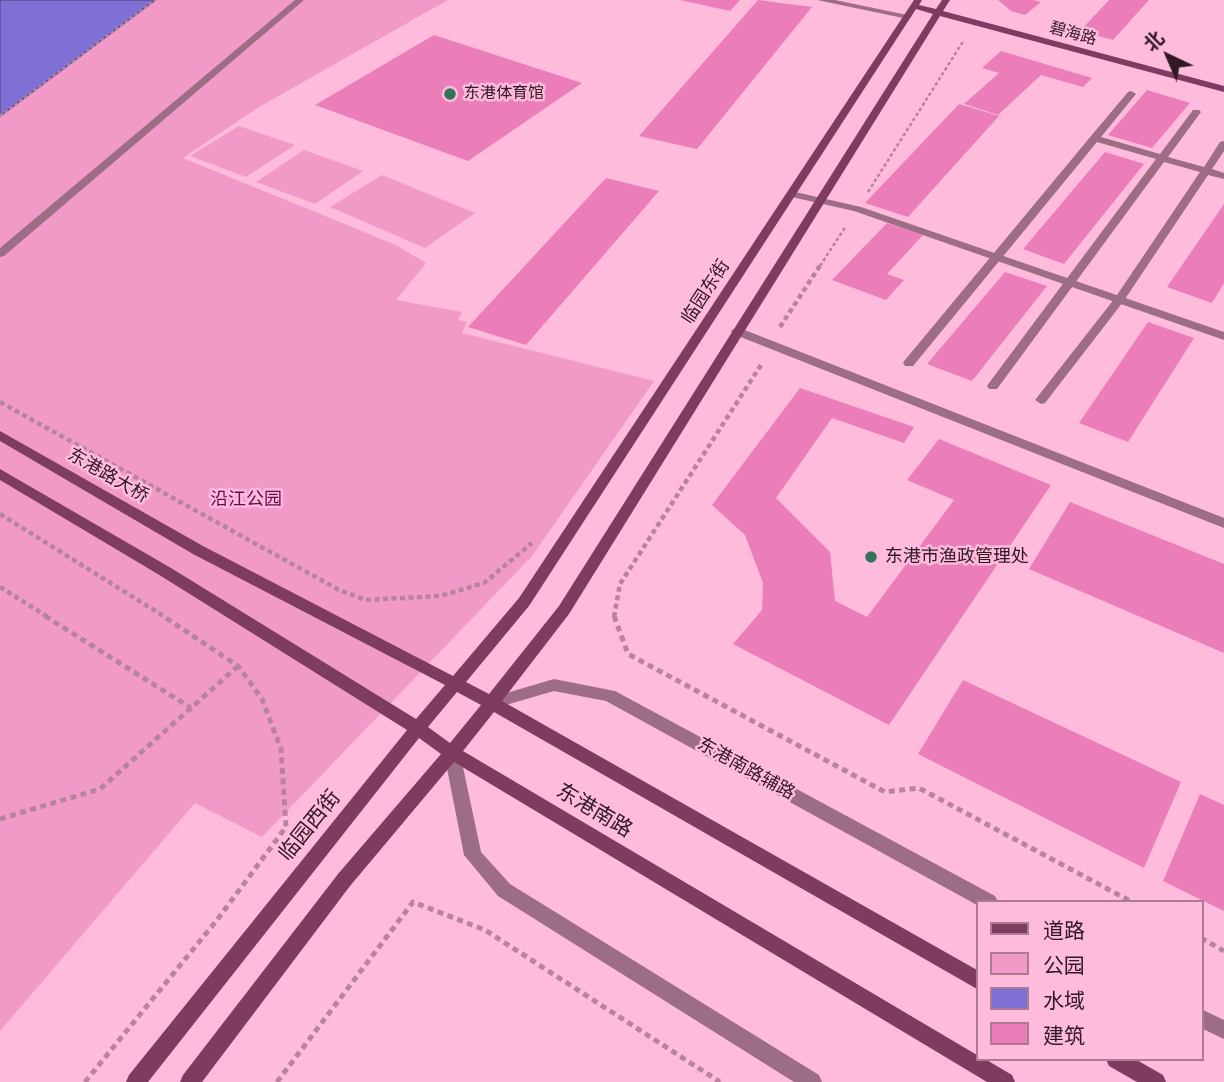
<!DOCTYPE html>
<meta charset="utf-8">
<style>
body{margin:0}
#map{position:relative;width:1224px;height:1082px;overflow:hidden;background:#febbdc;font-family:Manrope,"Noto Sans SC",sans-serif}
canvas{display:block}
.legend{position:absolute;left:976px;top:900px;width:228px;height:161px;box-sizing:border-box;background:#febbdc;border:2px solid #ac7a93;margin:0;padding:9px 12px;list-style:none;font-size:21px;color:#301825}
.legend li{display:flex;align-items:center;gap:14px;height:35px}
.legend b{width:35px;border:2px solid #ac7a93}
.north{position:absolute;left:1133px;top:21px;width:70px;height:70px;-webkit-text-stroke:5px #febbdc;paint-order:stroke;rotate:316deg;font-size:19px;font-weight:700;line-height:28px;text-align:center;color:#301825}
.north::after{content:'';display:block;margin:auto;width:24px;height:32px;background:#301825;clip-path:polygon(50% 0,100% 100%,50% 72%,0 100%)}
</style>
<div id="map">
<canvas width="1224" height="1082"></canvas>
<ul class="legend">
<li><b style="height:9px;background:#7e3c60"></b>道路</li>
<li><b style="height:19px;background:#f19ac7"></b>公园</li>
<li><b style="height:19px;background:#7f70d5"></b>水域</li>
<li><b style="height:19px;background:#eb7eb9"></b>建筑</li>
</ul>
<div class="north">北</div>
</div>
<script>
const context = document.querySelector('canvas').getContext('2d');
context.lineJoin = 'round';
function paint(path, color) {
  context.fillStyle = color;
  context.fill(path, 'evenodd');
}
function shape(rows) {
  const path = new Path2D();
  for (const r of rows) {
    path.moveTo(r[0], r[1]);
    for (let i = 2; i < r.length; i += 2) path.lineTo(r[i], r[i + 1]);
  }
  return path;
}
function trace(path, color, width, dash) {
  context.strokeStyle = color;
  context.lineWidth = width;
  context.lineCap = dash ? 'butt' : 'round';
  context.setLineDash(dash || []);
  context.stroke(path);
}
function label(font, color, halo, rows, align = 'center') {
  context.font = font + ' Manrope,"Noto Sans SC",sans-serif';
  context.lineWidth = 5;
  context.setLineDash([]);
  context.textBaseline = 'middle';
  context.strokeStyle = halo;
  context.fillStyle = color;
  for (const [text, x, y, turn = 0] of rows) {
    context.save();
    context.translate(x, y);
    context.rotate((+turn || 0) * Math.PI / 180);
    context.textAlign = isNaN(turn) ? turn : align;
    if (halo) context.strokeText(text, 0, 0);
    context.fillText(text, 0, 0);
    context.restore();
  }
}
paint(shape([
 [155,0,448,0,259,107,183,158,396,245,426,263,396,300,462,312,458,320,467,322,462,333,654,381,532,556,262,837,195,803,0,1031,0,116],
 [239,126,295,145,246,177,190,156],
 [304,150,363,171,315,204,256,182],
 [382,175,475,213,425,248,330,207]
]), '#f19ac7');
const water = shape([
 [0,0,155,0,0,116,0,0]
]);
paint(water, '#7f70d5');
trace(water, '#6756a0', 2);
paint(shape([
 [680,0,740,0,730,11],
 [758,0,812,7,697,149,639,136],
 [998,0,1033,0,1041,2,1025,15,1011,11],
 [1109,0,1149,0,1113,40,1080,31],
 [434,35,582,83,468,161,315,105],
 [1001,51,1092,78,1083,87,1041,75,998,115,964,104,999,73,982,68],
 [1147,90,1190,103,1152,148,1108,135],
 [959,104,999,116,908,217,865,203],
 [1105,152,1144,164,1064,264,1023,249],
 [606,178,659,191,526,345,468,327],
 [1224,204,1224,283,1212,303,1167,287],
 [887,223,923,235,887,274,904,280,886,300,832,280],
 [1005,272,1047,286,972,381,927,364],
 [1148,322,1194,338,1128,442,1079,423],
 [800,388,914,427,904,443,832,418,776,498,830,552,835,601,867,617,954,500,907,480,939,439,1051,485,889,725,733,644,762,610,763,583,745,535,712,505],
 [1070,502,1224,564,1224,653,1029,569],
 [963,680,1181,782,1144,868,918,754],
 [1200,794,1224,805,1224,911,1163,881]
]), '#eb7eb9');
trace(shape([
 [0,116,155,0],
 [868,192,962,43,966,43],
 [820,266,846,226]
]), '#b8839e', 2.5, [3.5, 2.5]);
trace(shape([
 [780,327,821,264],
 [0,402,339,590,366,600,440,596,484,583,532,543],
 [0,514,165,617],
 [0,587,48,617],
 [614,617,620,584,761,365]
]), '#b8839e', 4.5, [5, 3.5]);
trace(shape([
 [45,616,191,708],
 [614,616,628,654,885,792,919,788,1132,902],
 [0,819,100,789,238,666],
 [1201,938,1224,951],
 [85,1082,217,920,286,827,281,749,262,699,238,666,163,616],
 [277,1082,413,902,485,930,720,1082]
]), '#b8839e', 5, [6, 4.5]);
paint(shape([
 [295,0,304,0,4,256,0,257,0,248,295,0],
 [817,0,835,0,912,16,908,19,817,0],
 [1131,91,1136,94,1101,137,1160,154,1193,110,1199,110,1201,112,1168,157,1204,167,1220,142,1224,141,1224,151,1212,169,1224,173,1224,179,1208,175,1123,302,1045,403,1041,404,1035,400,1115,298,1200,172,1164,162,997,389,989,389,987,386,989,383,1156,159,1097,142,913,366,905,366,903,363,905,360,1091,136,1128,92,1131,91],
 [554,679,615,691,995,896,998,902,977,902,977,905,606,701,554,691,492,709,486,707,484,703,486,699,554,679],
 [452,746,458,748,460,753,481,852,510,884,819,1075,822,1082,794,1082,498,896,464,855,444,753,446,748,452,746],
 [1201,1009,1224,1020,1224,1039,1201,1028,1201,1009]
]), '#9c6d85');
paint(shape([
 [791,191,861,207,1224,332,1224,340,854,211,787,196,787,192,791,191],
 [737,327,1224,518,1224,528,733,334,731,331,737,327]
]), '#9c6d85');
paint(shape([
 [914,0,922,0,919,5,936,9,942,0,950,0,943,11,1224,86,1224,92,940,16,569,614,502,701,977,970,977,989,494,712,463,751,977,1055,977,1059,985,1059,1012,1075,1015,1082,987,1082,454,762,350,886,202,1082,180,1082,183,1075,338,874,441,754,419,738,148,1082,126,1082,129,1075,407,730,161,576,0,480,0,469,171,568,416,719,445,685,193,554,0,441,0,431,203,546,453,676,519,598,914,0],
 [916,9,933,14,559,606,489,694,466,682,529,606,916,9],
 [457,692,481,705,450,743,428,727,457,692],
 [1106,1059,1135,1059,1163,1075,1166,1082,1137,1082,1109,1066,1106,1059]
]), '#7e3c60');
for (const [x, y, r, color] of [
 [450,94,7,"#35715b"],
 [871,557,7,"#35715b"]
]) {
  const dot = new Path2D();
  dot.arc(x, y, r, 0, 2 * Math.PI);
  context.fillStyle = color;
  context.fill(dot);
  trace(dot, '#febbdc', 2.5);
}
label('16px', '#301825', '#febbdc', [
 ["碧海路",1073,34,15]
]);
label('16px', '#301825', '#febbdc', [
 ["东港体育馆",464,94]
], 'left');
label('18px', '#301825', '#febbdc', [
 ["临园东街",706,292,-57],
 ["东港路大桥",108,476,30],
 ["东港南路辅路",746,769,29]
]);
label('18px', '#6d084a', '#febbdc', [
 ["沿江公园",246,500]
]);
label('18px', '#301825', '#febbdc', [
 ["东港市渔政管理处",885,557]
], 'left');
label('21px', '#301825', '#febbdc', [
 ["东港南路",594,811,31],
 ["临园西街",310,826,-51]
]);
</script>
